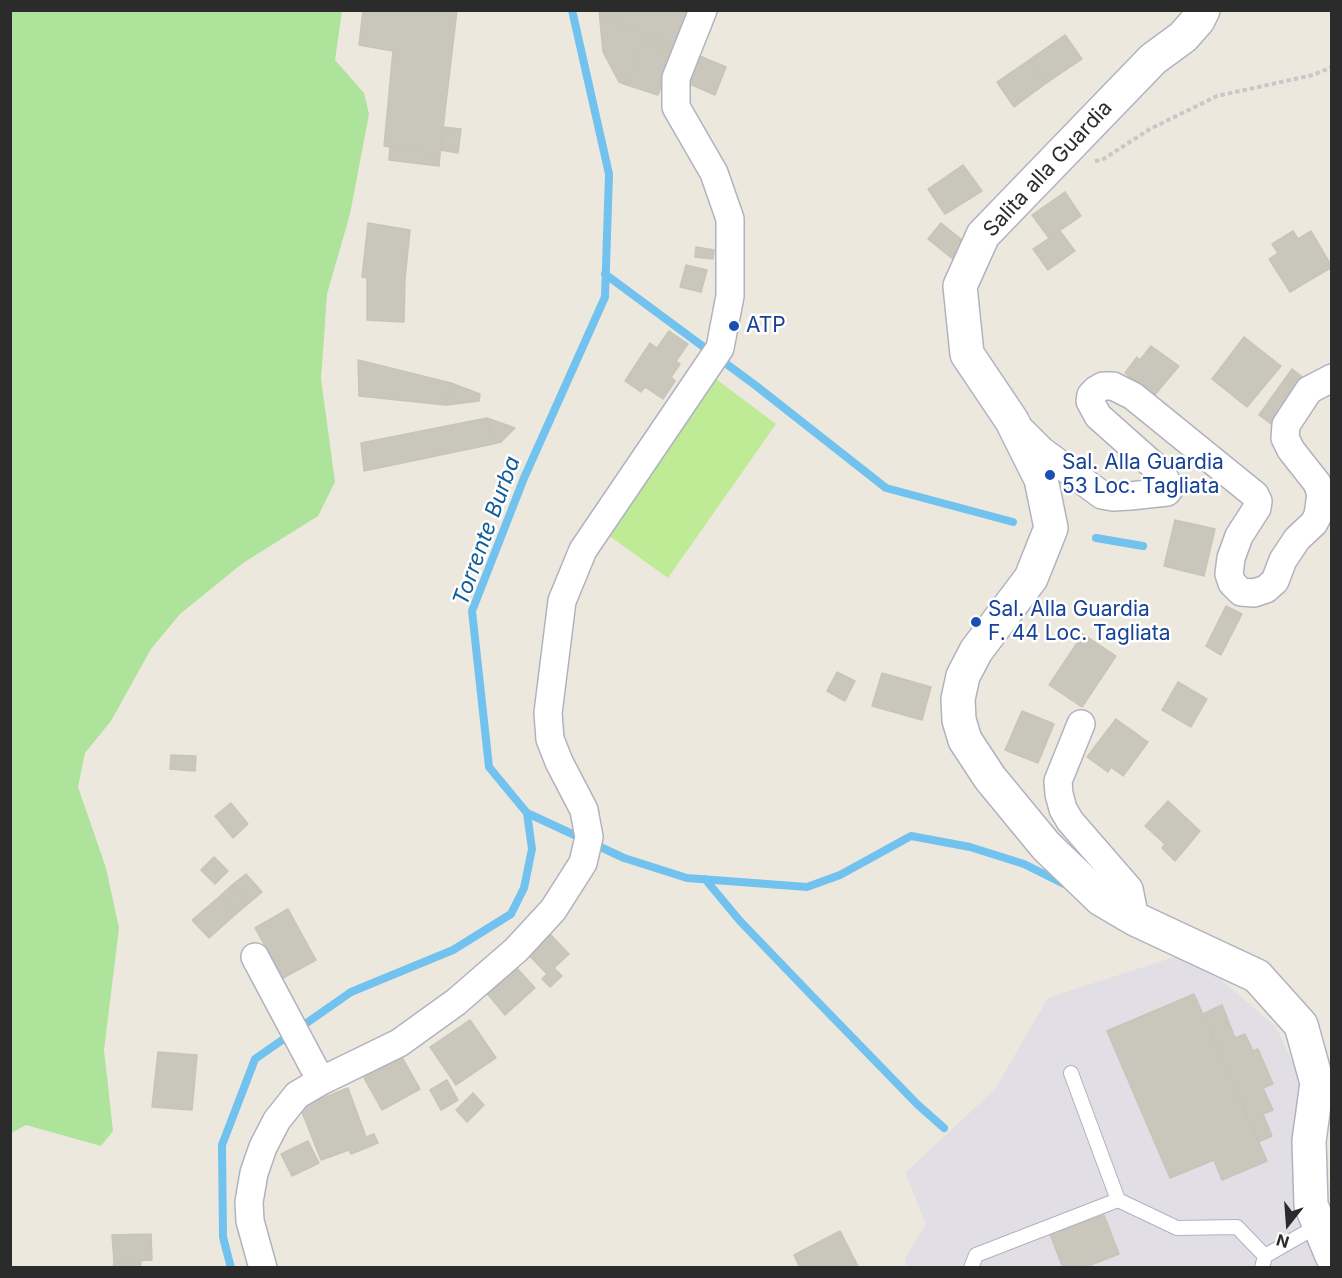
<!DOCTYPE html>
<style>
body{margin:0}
#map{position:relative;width:1342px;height:1278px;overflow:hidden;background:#ede8de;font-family:Inter,sans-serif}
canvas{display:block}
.frame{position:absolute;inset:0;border:12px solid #2b2b2b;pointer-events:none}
.north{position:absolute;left:1258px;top:1194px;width:60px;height:60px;-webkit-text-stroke:4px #fff;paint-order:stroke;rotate:197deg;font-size:16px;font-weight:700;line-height:24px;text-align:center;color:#2b2b2b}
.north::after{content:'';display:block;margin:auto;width:21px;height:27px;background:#2b2b2b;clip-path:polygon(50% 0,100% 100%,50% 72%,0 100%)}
</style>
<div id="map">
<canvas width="1342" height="1278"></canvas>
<div class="frame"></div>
<div class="north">N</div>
</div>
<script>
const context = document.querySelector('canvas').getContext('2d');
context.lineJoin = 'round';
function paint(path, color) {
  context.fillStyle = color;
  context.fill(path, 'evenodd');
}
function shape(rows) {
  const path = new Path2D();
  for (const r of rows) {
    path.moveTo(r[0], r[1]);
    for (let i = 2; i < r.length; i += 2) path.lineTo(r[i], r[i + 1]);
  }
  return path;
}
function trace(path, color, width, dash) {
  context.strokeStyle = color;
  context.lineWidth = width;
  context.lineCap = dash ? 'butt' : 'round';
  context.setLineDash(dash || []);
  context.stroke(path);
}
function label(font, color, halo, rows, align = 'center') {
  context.font = font + ' Inter,sans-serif';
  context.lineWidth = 5;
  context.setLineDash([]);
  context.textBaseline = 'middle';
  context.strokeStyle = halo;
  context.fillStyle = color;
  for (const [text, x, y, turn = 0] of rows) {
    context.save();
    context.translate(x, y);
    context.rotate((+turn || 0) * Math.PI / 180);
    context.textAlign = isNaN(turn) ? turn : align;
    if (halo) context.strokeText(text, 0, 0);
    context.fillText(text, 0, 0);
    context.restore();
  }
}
paint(shape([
 [1174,957,1218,977,1276,1027,1300,1078,1298,1204,1323,1267,906,1268,905,1259,926,1224,905,1173,995,1089,1048,998]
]), '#e1dee6');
paint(shape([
 [11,10,342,11,335,60,364,93,369,114,350,214,327,294,321,379,335,482,318,516,243,563,180,614,151,649,111,721,85,753,78,787,106,868,119,928,104,1050,113,1131,101,1146,26,1125,11,1133]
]), '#ade39a');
paint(shape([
 [716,379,776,424,668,578,608,535]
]), '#bfea96');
trace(shape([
 [605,274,755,385,886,488,1013,522],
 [1096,538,1143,546],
 [527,813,624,858,687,878,807,887,840,875,911,836,970,847,1024,864,1066,885],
 [705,879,740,921,814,998,917,1104,944,1128],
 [231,1268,223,1237,222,1145,255,1059,351,992,453,950,511,914,524,888,532,849,527,813,489,767,472,611,524,478,605,297,609,174,572,10]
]), '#71c2ee', 8);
const building = shape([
 [363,10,457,10,440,154,384,146,393,51,359,45,363,10],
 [599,10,607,10,604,17,676,47,673,55,641,43,627,85,619,82,603,52,599,10],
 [607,10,690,10,676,47,604,17,607,10],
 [1065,35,1082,59,1045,84,1029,60,1065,35],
 [641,43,673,55,658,95,627,85,641,43],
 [695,54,726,67,715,95,685,82,695,54],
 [1029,60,1045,84,1014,107,997,82,1029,60],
 [443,127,461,129,458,153,440,150,443,127],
 [390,147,440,154,439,166,389,160,390,147],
 [963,165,982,191,945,214,928,189,963,165],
 [1065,192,1081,216,1049,238,1032,215,1065,192],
 [368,223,410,230,405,279,404,322,367,320,367,278,362,277,368,223],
 [941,223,967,244,954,260,928,239,941,223],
 [1060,231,1075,251,1048,270,1033,249,1060,231],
 [1293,231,1298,239,1311,231,1332,267,1290,292,1269,259,1278,253,1272,244,1293,231],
 [696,247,714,250,713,259,695,257,696,247],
 [686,265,707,270,701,292,680,287,686,265],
 [669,331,688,344,676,361,680,364,671,377,675,381,663,399,645,387,641,392,625,381,650,343,657,348,669,331],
 [1244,337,1281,366,1247,407,1212,379,1244,337],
 [1151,346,1179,366,1153,397,1125,373,1137,357,1140,360,1151,346],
 [358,360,451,383,446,405,359,396,358,360],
 [1292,369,1309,382,1275,427,1259,415,1292,369],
 [451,383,480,394,479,401,446,405,451,383],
 [487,418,493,444,364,471,361,443,487,418],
 [487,418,515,428,501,442,493,444,487,418],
 [1175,520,1215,529,1204,576,1164,566,1175,520],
 [1226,606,1242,614,1221,655,1206,646,1226,606],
 [1083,634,1116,656,1082,707,1049,685,1083,634],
 [837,672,855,681,845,701,827,691,837,672],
 [882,673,931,687,922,720,872,706,882,673],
 [1178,682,1207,699,1191,727,1162,710,1178,682],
 [1022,711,1054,724,1038,763,1005,750,1022,711],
 [1116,719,1148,742,1123,776,1111,767,1108,772,1087,757,1116,719],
 [171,755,196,756,195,771,170,769,171,755],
 [1168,801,1200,831,1175,861,1162,848,1165,844,1145,826,1168,801],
 [231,803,248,824,233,838,215,816,231,803],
 [214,857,228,871,215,884,201,870,214,857],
 [246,874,262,892,249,903,232,885,246,874],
 [232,885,249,903,236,914,220,896,232,885],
 [220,896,236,914,209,938,192,920,220,896],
 [288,909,316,960,283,978,255,928,288,909],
 [547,931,569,954,554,968,562,976,550,987,542,979,547,974,525,951,547,931],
 [515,966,535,988,505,1015,486,992,515,966],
 [1194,994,1267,1161,1222,1180,1214,1160,1170,1178,1107,1031,1194,994],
 [1222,1005,1235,1038,1245,1034,1253,1051,1258,1049,1273,1084,1263,1088,1273,1110,1263,1114,1272,1136,1258,1142,1203,1014,1222,1005],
 [470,1020,496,1058,456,1085,430,1047,470,1020],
 [158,1052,197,1055,192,1110,152,1107,158,1052],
 [402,1057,420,1089,382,1110,364,1078,402,1057],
 [447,1080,458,1100,441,1110,430,1090,447,1080],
 [348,1088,366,1137,374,1134,378,1143,351,1154,349,1150,321,1160,300,1107,348,1088],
 [473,1093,484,1105,467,1122,456,1110,473,1093],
 [308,1141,319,1163,292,1176,281,1154,308,1141],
 [1104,1215,1119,1254,1083,1268,1063,1268,1050,1234,1104,1215],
 [840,1231,859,1268,800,1268,794,1255,840,1231],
 [151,1234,152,1260,114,1262,112,1235,151,1234],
 [141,1261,140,1268,113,1268,114,1262,141,1261]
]);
paint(building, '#c9c6bc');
trace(building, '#c9c4b7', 1.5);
const service = shape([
 [1071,1073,1118,1200],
 [971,1268,976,1255,1118,1200,1177,1228,1237,1227,1265,1256],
 [1262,1268,1265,1256,1319,1225]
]);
const minor = shape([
 [1022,431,1042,451,1102,495,1113,497,1130,496,1167,492,1170,488,1162,473,1098,416,1090,401,1091,395,1096,390,1103,386,1113,386,1133,396,1255,495,1258,501,1257,508,1239,536,1231,558,1229,574,1232,583,1241,592,1254,593,1266,589,1275,581,1283,560,1297,539,1314,523,1318,515,1321,494,1317,483,1291,450,1285,438,1286,425,1309,390,1332,378],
 [1081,724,1058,781,1059,794,1063,809,1070,821,1129,889,1135,919],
 [255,957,321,1081],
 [263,1268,250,1221,249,1202,254,1173,263,1147,277,1120,297,1095,321,1081,399,1043,456,1002,516,950,553,910,583,863,589,837,584,810,559,762,550,739,548,713,562,601,583,550,720,348,730,296,730,219,714,173,676,107,676,78,703,10]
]);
const secondary = shape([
 [1203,10,1198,20,1183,37,1153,59,983,235,960,286,967,354,1012,421,1041,479,1051,528,1031,578,976,651,963,676,958,699,959,720,965,740,990,778,1046,846,1101,899,1135,919,1257,976,1301,1025,1317,1083,1309,1141,1311,1205,1332,1256]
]);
trace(service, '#b1b2bf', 16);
trace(minor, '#b1b2bf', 30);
trace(secondary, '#b1b2bf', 36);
trace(shape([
 [1095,161,1102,160,1150,129,1217,96,1313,75,1332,67]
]), '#c8c8c8', 4, [4.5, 3]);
trace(service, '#fff', 14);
trace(minor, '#fff', 27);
trace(secondary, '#fff', 33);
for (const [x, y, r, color] of [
 [734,326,6,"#1a4fb4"],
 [1050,475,6,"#1a4fb4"],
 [976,622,6,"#1a4fb4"]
]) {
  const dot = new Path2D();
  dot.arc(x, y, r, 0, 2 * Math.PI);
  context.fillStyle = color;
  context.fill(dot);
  trace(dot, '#fff', 2);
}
label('21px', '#2b2b2b', '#fff', [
 ["Salita alla Guardia",1048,169,-47]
]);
label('21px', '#164399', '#fff', [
 ["ATP",746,326],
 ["Sal. Alla Guardia",1062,463],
 ["53 Loc. Tagliata",1062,487],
 ["Sal. Alla Guardia",988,610],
 ["F. 44 Loc. Tagliata",988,634]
], 'left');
label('italic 22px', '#0e5e9d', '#fff', [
 ["Torrente Burba",487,531,-70]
]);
</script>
